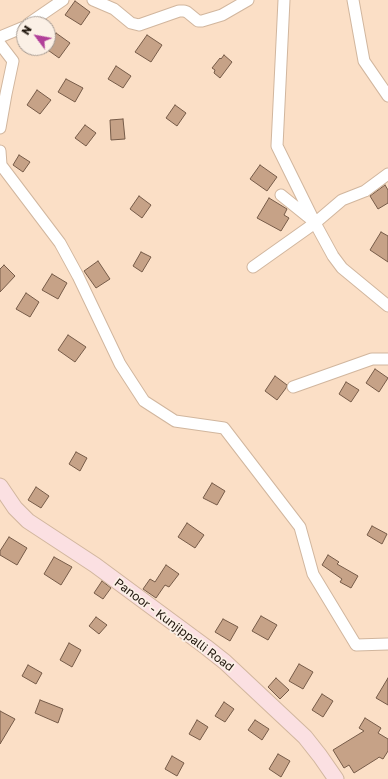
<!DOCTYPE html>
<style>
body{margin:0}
#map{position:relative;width:388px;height:779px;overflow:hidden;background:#fbdfc6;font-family:"Golos Text",sans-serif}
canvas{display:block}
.north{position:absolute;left:16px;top:16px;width:40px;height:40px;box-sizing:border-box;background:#fbf0e6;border:1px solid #a49990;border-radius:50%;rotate:302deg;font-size:11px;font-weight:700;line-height:16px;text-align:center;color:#21170e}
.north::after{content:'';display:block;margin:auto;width:14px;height:18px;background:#b13f99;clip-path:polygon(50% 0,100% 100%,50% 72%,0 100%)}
</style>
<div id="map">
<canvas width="388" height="779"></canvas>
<div class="north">N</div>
</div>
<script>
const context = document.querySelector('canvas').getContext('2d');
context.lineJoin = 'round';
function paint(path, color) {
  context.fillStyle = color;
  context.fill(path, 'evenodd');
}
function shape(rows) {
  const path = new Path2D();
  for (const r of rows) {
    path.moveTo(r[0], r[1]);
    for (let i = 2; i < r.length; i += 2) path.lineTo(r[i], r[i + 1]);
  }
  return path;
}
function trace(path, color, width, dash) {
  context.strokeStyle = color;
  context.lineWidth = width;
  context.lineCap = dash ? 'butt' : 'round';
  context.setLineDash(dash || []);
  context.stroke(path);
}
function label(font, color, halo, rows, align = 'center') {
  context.font = font + ' "Golos Text",sans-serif';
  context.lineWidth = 3.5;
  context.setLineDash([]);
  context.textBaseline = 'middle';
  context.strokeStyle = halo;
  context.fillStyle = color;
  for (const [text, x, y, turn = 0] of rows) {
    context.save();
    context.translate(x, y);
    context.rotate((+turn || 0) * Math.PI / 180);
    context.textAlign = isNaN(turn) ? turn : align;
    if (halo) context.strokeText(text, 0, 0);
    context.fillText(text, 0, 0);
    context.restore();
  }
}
const building = shape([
 [75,1,90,12,81,25,65,15,75,1],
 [56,33,70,43,59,58,45,48,48,48,48,44,56,33],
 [147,35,162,45,151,62,135,52,147,35],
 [224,55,232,62,220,78,214,73,215,70,212,68,220,58,221,59,224,55],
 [116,66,131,76,123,88,108,79,116,66],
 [66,79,83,88,75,102,58,92,66,79],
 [37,90,51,100,40,114,27,105,37,90],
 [175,105,186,113,177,126,166,118,175,105],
 [123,119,125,139,111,140,110,120,123,119],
 [85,125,96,133,86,146,75,138,85,125],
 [19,155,30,162,23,172,13,165,19,155],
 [260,165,277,177,267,191,250,179,260,165],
 [385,185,388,190,388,203,378,209,370,196,385,185],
 [139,196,151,205,142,218,130,209,139,196],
 [269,198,287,209,284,215,289,218,281,231,257,218,269,198],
 [381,232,388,236,388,262,370,250,381,232],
 [141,252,151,257,142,272,133,266,141,252],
 [98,261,110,279,96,288,84,271,98,261],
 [4,265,15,276,0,292,0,269,4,265],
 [52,274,67,283,58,299,42,290,52,274],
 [26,293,39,302,30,317,16,309,26,293],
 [68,335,86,347,75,362,58,350,68,335],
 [375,369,388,378,379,392,366,383,375,369],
 [275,376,287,385,286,388,277,400,265,391,275,376],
 [346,382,359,390,351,402,339,394,346,382],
 [76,452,87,458,80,471,69,464,76,452],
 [212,483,225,491,217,505,203,498,212,483],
 [36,487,49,496,41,508,28,500,36,487],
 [187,523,204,535,195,548,178,537,187,523],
 [372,526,387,534,382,544,367,535,372,526],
 [9,537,27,548,17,565,0,555,0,551,9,537],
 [328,555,339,562,337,564,358,576,351,588,340,582,342,579,322,565,328,555],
 [54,557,72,567,61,585,44,574,54,557],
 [166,565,179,574,169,587,165,585,156,598,143,589,150,579,155,582,166,565],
 [102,581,111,588,103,599,94,593,102,581],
 [261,616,277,625,268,640,252,631,261,616],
 [96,617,107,625,99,634,89,626,96,617],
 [223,619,238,627,230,641,215,632,223,619],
 [69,643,81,650,72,667,60,660,69,643],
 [299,664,313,672,303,689,289,681,299,664],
 [28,665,42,673,36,684,22,676,28,665],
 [276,678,289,690,280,699,268,687,276,678],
 [388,678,388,705,376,698,388,678],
 [322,694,333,701,323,717,312,710,322,694],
 [40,700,63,709,58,723,35,713,40,700],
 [224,702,234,709,225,722,215,716,224,702],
 [0,711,15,719,0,744,0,711],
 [365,718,381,728,378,733,388,739,388,751,383,759,379,757,378,758,354,773,349,765,344,768,333,750,364,731,359,728,365,718],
 [197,720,208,727,200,740,189,734,197,720],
 [255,720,269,729,262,740,248,730,255,720],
 [278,754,290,761,281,777,269,769,278,754],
 [172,756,184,763,177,776,165,769,172,756]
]);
paint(building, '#c6a287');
trace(building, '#765b48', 1);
const minor = shape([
 [93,0,114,9,131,23,139,25,179,11,184,11,187,12,198,21,202,21,222,15,248,0],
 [284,0,277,146,315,223,333,256,342,268,388,306],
 [353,0,364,61,388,96],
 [28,24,63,0],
 [0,37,24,27],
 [0,44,13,61,6,94,0,128],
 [0,151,1,165,60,243,78,276,120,364,144,401,175,421,224,428,300,527,313,574,356,645,388,644],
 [281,195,312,220],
 [253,267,315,223,342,200,365,191,388,174],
 [293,387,372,359,388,359]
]);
const secondary = shape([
 [0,486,15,508,28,521,95,565,206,647,225,662,305,737,320,756,336,779]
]);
trace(minor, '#d1b69e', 13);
trace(secondary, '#d1b69e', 17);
trace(minor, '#fff', 11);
trace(secondary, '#fbe0e2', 15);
label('12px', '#21170e', '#fbf0e6', [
 ["Panoor - Kunjippalli Road",174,625,37]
]);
</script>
